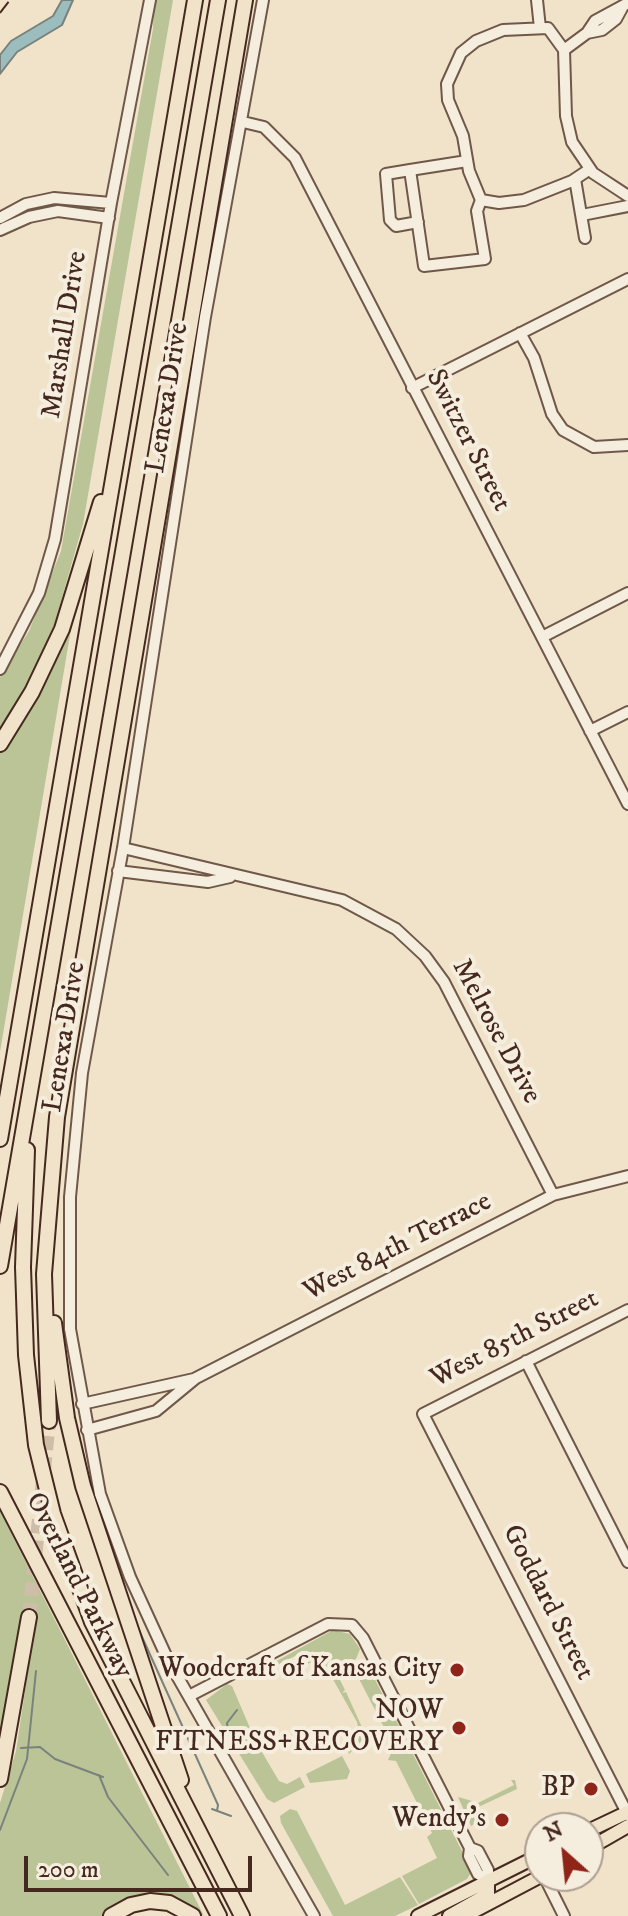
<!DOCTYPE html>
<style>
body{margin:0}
#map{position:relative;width:628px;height:1916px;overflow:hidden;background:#f0e3ca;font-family:"IM FELL DW Pica",serif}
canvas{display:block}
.north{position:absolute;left:524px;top:1812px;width:80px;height:80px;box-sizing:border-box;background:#f5eddd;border:2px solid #af9f91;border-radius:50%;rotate:333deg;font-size:22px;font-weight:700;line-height:32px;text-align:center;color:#45291e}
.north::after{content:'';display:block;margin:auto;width:28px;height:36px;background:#8f2418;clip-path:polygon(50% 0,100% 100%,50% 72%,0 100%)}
.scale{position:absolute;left:24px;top:1856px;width:228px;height:36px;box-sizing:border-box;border:4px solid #45291e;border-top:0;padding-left:10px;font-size:24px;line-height:28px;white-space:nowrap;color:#45291e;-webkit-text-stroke:6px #f5eddd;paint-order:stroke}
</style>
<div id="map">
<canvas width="628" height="1916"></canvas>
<div class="north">N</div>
<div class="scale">200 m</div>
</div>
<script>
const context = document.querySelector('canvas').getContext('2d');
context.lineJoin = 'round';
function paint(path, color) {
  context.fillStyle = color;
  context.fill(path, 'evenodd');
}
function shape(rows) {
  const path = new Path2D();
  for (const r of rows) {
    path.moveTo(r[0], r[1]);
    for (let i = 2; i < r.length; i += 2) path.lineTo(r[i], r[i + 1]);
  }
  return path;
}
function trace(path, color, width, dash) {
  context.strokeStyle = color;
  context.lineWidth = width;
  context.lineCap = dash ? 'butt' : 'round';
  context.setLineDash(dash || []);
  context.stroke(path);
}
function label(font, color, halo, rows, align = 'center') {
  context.font = font + ' "IM FELL DW Pica",serif';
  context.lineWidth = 8;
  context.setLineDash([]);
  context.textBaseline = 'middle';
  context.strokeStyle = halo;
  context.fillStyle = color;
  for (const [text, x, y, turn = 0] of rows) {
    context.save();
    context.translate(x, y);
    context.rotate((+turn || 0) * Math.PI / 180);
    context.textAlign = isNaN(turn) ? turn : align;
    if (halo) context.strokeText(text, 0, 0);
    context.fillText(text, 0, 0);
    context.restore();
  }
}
paint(shape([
 [154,0,173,0,83,524,53,629,30,680,0,727,0,677,29,631,61,551,153,29],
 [72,623,0,1052,0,746],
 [0,1511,204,1916,184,1905,120,1904,103,1916,0,1916,0,1803,16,1751,36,1617,0,1757],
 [333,1630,350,1634,360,1649,356,1659,335,1670,345,1690,342,1693,346,1692,366,1736,349,1754,347,1748,359,1732,357,1722,321,1658,303,1666,307,1660,303,1652,277,1665,273,1663],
 [362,1667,370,1670,399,1726,394,1738,389,1737,356,1673],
 [227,1684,232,1686,256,1742,279,1781,287,1784,300,1777,305,1787,274,1803,267,1799,206,1700],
 [403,1746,411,1750,472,1871,467,1879,419,1904,402,1876,437,1858,427,1837,432,1833,396,1761,388,1760,392,1751],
 [342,1756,350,1771,347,1779,310,1783,306,1774],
 [511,1780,515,1780,517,1789,474,1809,476,1823,471,1826,458,1797,472,1801,468,1808,514,1785],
 [290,1809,297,1811,345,1905,400,1877,418,1905,395,1916,333,1916,281,1823,280,1816]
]), '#bac497');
const water = shape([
 [62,0,73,0,62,25,17,52,0,74,0,55,11,41,53,16,62,0]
]);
paint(water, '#9cbdbd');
trace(water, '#79827d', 2);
trace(shape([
 [138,1628,218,1805,217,1811],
 [228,1731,227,1723,237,1710],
 [376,1745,379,1751],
 [21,1748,40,1747,55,1759,103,1777],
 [99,1775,108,1797,168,1875],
 [468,1807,473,1802],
 [212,1809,231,1816],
 [0,1830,27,1759,36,1671]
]), '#79827d', 2);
trace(shape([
 [29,1617,49,1421]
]), '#cebea8', 14, [14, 7]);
const minor = shape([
 [263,0,205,317,123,848,82,1073,70,1197,70,1329,100,1494,130,1577,168,1660,314,1916],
 [537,0,540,28],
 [587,33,602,30,616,19,622,8],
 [564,50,587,33,595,21,628,3],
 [243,122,264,127,295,158,628,804],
 [467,161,410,170,424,266,485,259,477,211,481,200],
 [590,169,572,181,524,200,499,203,481,200,469,171,463,136,448,100,447,84,461,53,476,41,503,30,548,28,564,50,566,116,572,142,593,173,628,196],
 [410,170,386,174,390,220,396,226,418,222],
 [575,179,585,238],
 [582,215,628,206],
 [0,218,26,204,54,198,111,203],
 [0,230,29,217,58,211,109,218],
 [520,333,534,358,552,414,563,430,594,447,628,445],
 [412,388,628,279],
 [542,637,628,593],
 [0,669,39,593,55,539,111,203,150,0],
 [590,731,628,712],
 [123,848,342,900,396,929,425,956,444,982,553,1195],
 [118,871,208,882,230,877],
 [628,1310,423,1414,628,1815],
 [526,1361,628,1562],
 [82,1404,194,1379],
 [87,1430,156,1411,196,1378,553,1195,628,1176],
 [189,1696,328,1624,352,1625,363,1638,444,1797,470,1848,469,1856,478,1874,488,1880],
 [470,1848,478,1851,488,1870,488,1880],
 [534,1858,540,1868],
 [544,1876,564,1916]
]);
const major = shape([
 [588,1831,628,1812],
 [588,1849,628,1826],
 [418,1916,540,1855],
 [449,1916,488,1894,488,1880],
 [465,1916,541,1876]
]);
const highway = shape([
 [0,744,32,692,62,629,101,502],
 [0,1139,195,0],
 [27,1150,23,1267,26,1355,36,1445,53,1514,92,1622,242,1916],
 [0,1266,218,0],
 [54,1323,67,1418,83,1486,181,1780],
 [49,1421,44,1274,57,1117,245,0],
 [0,1492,219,1916],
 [0,1779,29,1617],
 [111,1916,131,1905,150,1901,169,1903,193,1916]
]);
trace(minor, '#705849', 14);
trace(major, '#45291e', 16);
trace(highway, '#45291e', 18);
trace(minor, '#f5eddd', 10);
trace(major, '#f0e3ca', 12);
trace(highway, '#f0e3ca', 14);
trace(shape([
 [0,13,10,0]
]), '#45291e', 2, [14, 14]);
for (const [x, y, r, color] of [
 [457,1670,8,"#8f2418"],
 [459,1728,8,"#8f2418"],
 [591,1789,8,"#8f2418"],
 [502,1820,8,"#8f2418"]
]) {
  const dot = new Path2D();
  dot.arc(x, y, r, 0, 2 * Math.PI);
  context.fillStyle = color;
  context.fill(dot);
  trace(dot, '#f5eddd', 3);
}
label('28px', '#45291e', '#f5eddd', [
 ["Marshall Drive",66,335,-81],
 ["Lenexa Drive",169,398,-81],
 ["Switzer Street",467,441,63],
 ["Melrose Drive",495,1032,62],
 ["Lenexa Drive",66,1037,-81],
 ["West 84th Terrace",398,1248,-27],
 ["West 85th Street",515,1340,-27],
 ["Overland Parkway",78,1586,63],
 ["Goddard Street",547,1603,63]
]);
label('28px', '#45291e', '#f5eddd', [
 ["Woodcraft of Kansas City",441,1670],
 ["NOW",443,1712],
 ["FITNESS+RECOVERY",443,1744],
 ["BP",575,1789],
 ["Wendy's",486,1820]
], 'right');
</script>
